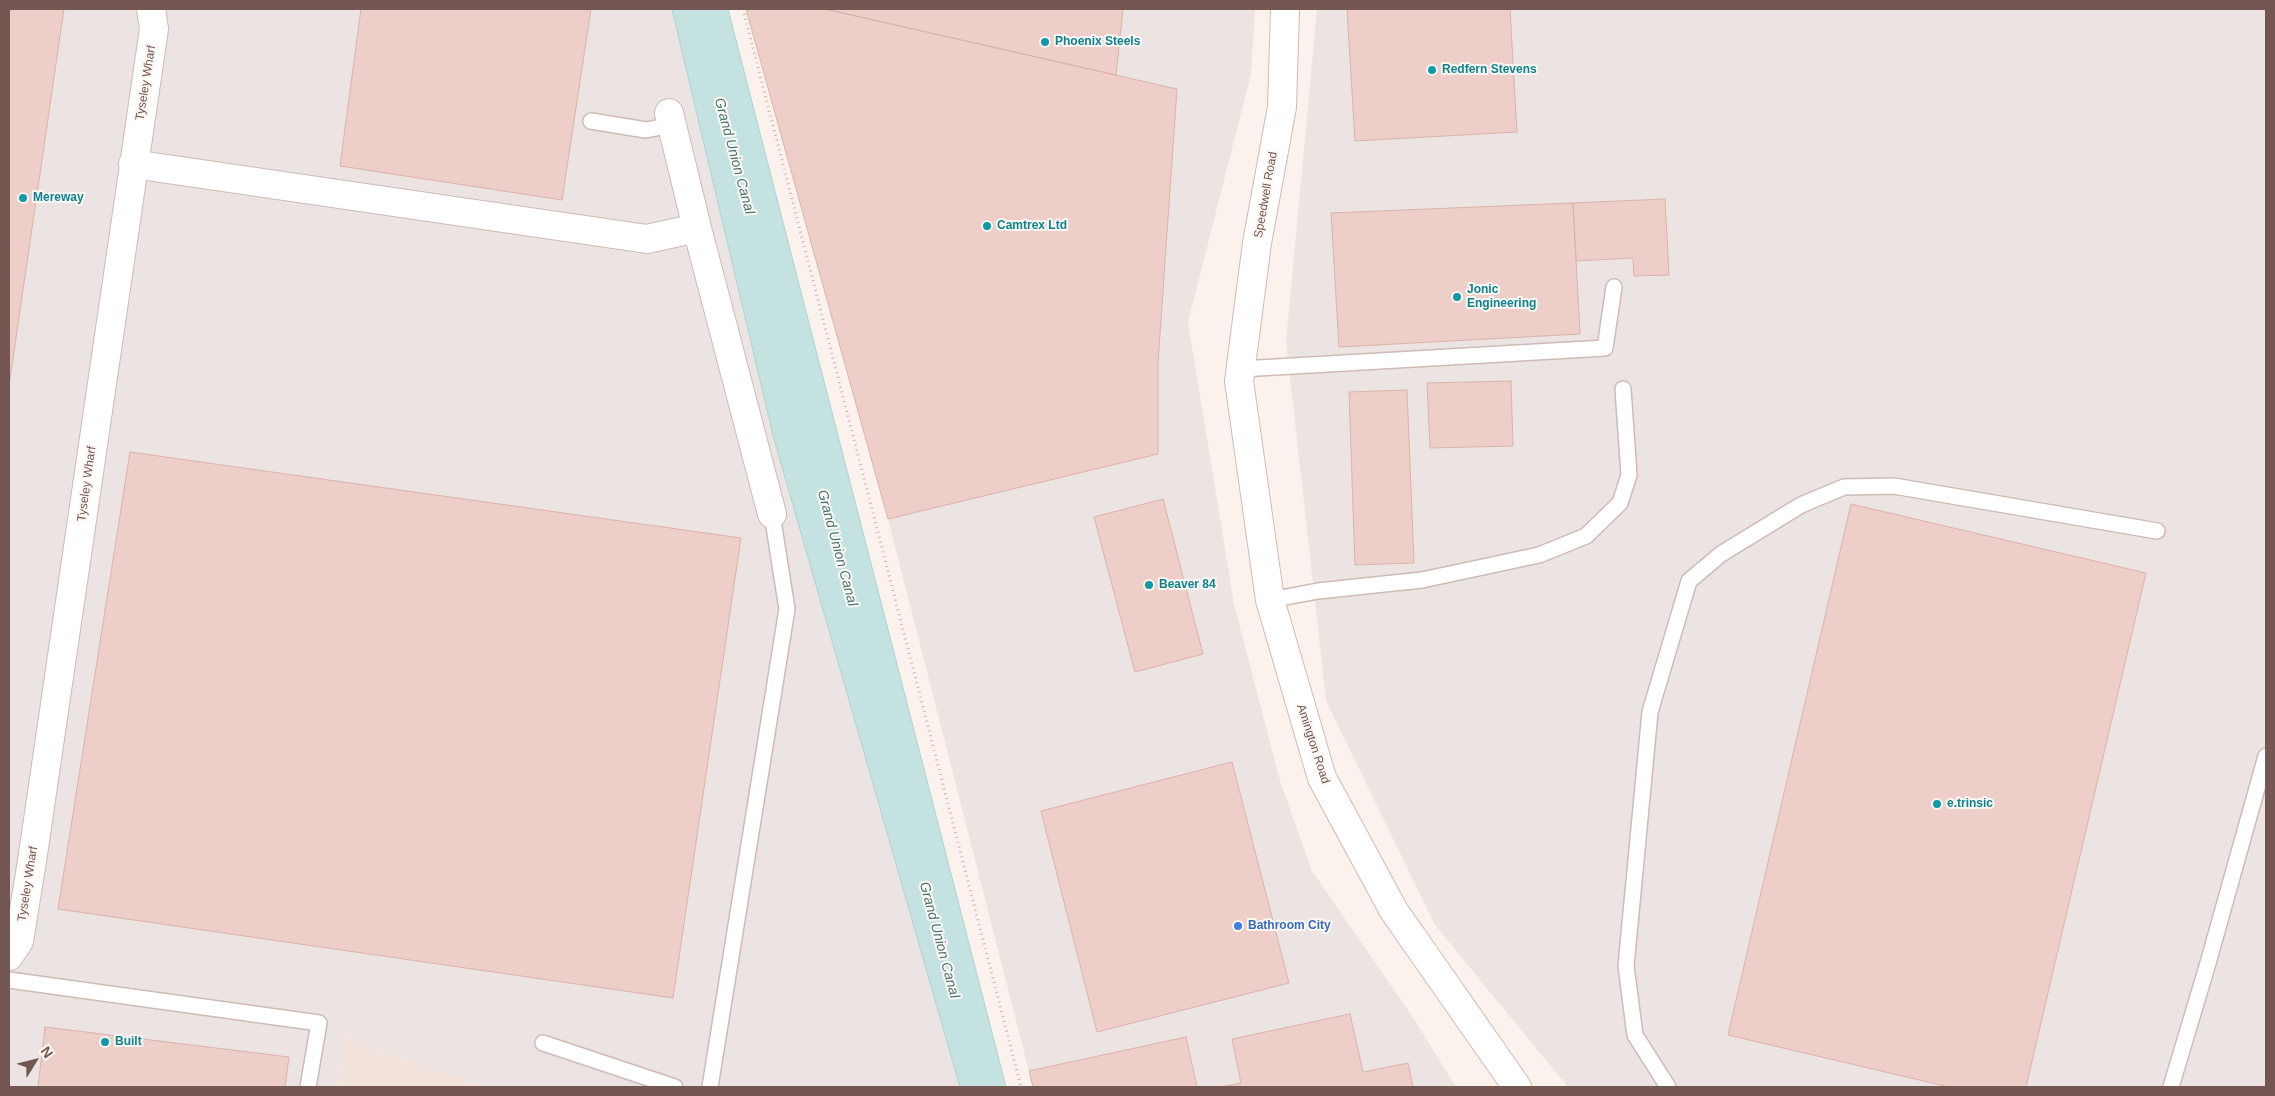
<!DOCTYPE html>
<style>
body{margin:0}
#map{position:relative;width:2275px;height:1096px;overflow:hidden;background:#fbf2ed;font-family:Arial,sans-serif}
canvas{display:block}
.frame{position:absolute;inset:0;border:10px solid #745652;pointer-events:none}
.north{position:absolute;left:10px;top:1036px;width:50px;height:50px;-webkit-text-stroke:4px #fdf7f4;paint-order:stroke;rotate:54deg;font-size:14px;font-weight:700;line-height:20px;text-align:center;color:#745652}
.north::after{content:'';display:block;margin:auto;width:18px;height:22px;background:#745652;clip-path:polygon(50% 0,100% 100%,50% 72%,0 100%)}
</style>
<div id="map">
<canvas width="2275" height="1096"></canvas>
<div class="frame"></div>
<div class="north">N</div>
</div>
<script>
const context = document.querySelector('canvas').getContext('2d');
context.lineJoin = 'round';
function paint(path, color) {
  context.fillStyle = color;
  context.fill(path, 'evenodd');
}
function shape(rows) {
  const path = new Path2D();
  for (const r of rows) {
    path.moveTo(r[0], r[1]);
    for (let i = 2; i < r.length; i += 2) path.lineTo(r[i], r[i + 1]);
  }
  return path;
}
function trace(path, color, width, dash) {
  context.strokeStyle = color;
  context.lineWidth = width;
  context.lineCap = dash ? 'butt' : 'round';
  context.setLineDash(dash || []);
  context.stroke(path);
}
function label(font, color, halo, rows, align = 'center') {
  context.font = font + ' Arial,sans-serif';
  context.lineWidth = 4;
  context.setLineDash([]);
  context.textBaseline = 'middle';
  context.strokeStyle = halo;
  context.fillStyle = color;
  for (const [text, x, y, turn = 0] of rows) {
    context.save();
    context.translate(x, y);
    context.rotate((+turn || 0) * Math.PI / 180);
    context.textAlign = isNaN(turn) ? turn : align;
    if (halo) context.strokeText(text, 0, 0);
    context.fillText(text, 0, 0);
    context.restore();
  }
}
paint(shape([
 [343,1033,385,1052,489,1087,337,1087]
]), '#f2e3dd');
paint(shape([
 [9,9,672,9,774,439,960,1087,489,1087,385,1052,343,1033,337,1087,9,1087],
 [749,9,1255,9,1251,74,1188,322,1234,604,1280,781,1312,871,1412,1016,1456,1087,1033,1087,888,519],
 [1317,9,2266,9,2266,1087,1568,1087,1435,925,1326,701,1286,342]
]), '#ebe4e2');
const water = shape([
 [672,9,728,9,1006,1087,960,1087,774,439,672,9]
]);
paint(water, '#c4e3e0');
trace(water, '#abd3d0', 1);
const building = shape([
 [9,9,64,9,9,386,9,9],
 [361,9,591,9,562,200,340,166,361,9],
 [746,9,825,9,1177,89,1158,363,1158,454,888,519,746,9],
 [825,9,1123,9,1116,75,825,9],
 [1347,9,1510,9,1517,132,1355,141,1347,9],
 [1665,199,1669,275,1634,276,1633,258,1576,261,1573,203,1665,199],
 [1573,203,1580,334,1339,347,1331,213,1573,203],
 [1511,381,1513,446,1430,448,1427,383,1511,381],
 [1407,390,1414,563,1355,565,1349,392,1407,390],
 [130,452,741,538,673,998,58,909,130,452],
 [1163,499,1203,654,1135,672,1094,517,1163,499],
 [1851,504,2146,573,2026,1087,1949,1087,1728,1035,1851,504],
 [1232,762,1289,983,1097,1032,1041,811,1232,762],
 [1350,1014,1363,1072,1408,1063,1413,1087,1221,1087,1241,1083,1232,1039,1350,1014],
 [45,1027,289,1057,285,1087,38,1087,45,1027],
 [1186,1037,1197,1087,1033,1087,1029,1071,1186,1037]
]);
paint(building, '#edcec8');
trace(building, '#ddb2ab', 1);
const lane = shape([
 [591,121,646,130,672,125],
 [1241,369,1605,348,1614,287],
 [1270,600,1318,591,1422,580,1539,555,1586,536,1620,503,1629,475,1623,389],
 [9,980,319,1023,308,1087],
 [543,1043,675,1087],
 [710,1087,787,609,772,514],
 [1668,1087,1635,1035,1626,966,1650,712,1689,581,1721,554,1801,505,1844,487,1894,486,2157,531],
 [2171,1087,2208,963,2266,756]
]);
const street = shape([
 [133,164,647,239,697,228,669,113],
 [697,228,772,514],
 [9,956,19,941,32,861,154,29,151,9]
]);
const secondary = shape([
 [1285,9,1282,107,1257,243,1239,381,1270,600,1322,778,1394,911,1517,1087]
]);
trace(lane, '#cebbb6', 18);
trace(street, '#cebbb6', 30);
trace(secondary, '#d1bab4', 30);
trace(shape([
 [743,9,1021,1087]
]), '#d2b1ab', 3, [1, 4]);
trace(lane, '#fff', 15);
trace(street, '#fff', 28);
trace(secondary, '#fff', 28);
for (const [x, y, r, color] of [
 [1045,42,5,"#0f9aa8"],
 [1432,70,5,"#0f9aa8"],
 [23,198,5,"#0f9aa8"],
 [987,226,5,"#0f9aa8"],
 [1457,297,5,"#0f9aa8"],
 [1149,585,5,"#0f9aa8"],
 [1937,804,5,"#0f9aa8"],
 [1238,926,5,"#3f7fe0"],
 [105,1042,5,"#0f9aa8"]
]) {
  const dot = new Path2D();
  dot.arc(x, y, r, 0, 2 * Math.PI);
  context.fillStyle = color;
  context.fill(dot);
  trace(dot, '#fdf7f4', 2);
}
label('bold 12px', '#0d838f', '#fdf7f4', [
 ["Phoenix Steels",1055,42],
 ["Redfern Stevens",1442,70],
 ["Mereway",33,198],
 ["Camtrex Ltd",997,226],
 ["Jonic",1467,290],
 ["Engineering",1467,304],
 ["Beaver 84",1159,585],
 ["e.trinsic",1947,804],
 ["Built",115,1042]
], 'left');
label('12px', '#745652', '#fdf7f4', [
 ["Tyseley Wharf",146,83,-81],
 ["Speedwell Road",1266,195,-80],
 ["Tyseley Wharf",87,484,-82],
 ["Amington Road",1313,744,72],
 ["Tyseley Wharf",28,884,-81]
]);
label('bold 12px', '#366cbe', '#fdf7f4', [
 ["Bathroom City",1248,926]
], 'left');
label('italic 14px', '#477673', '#fdf7f4', [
 ["Grand Union Canal",734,156,75],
 ["Grand Union Canal",837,548,75],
 ["Grand Union Canal",939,940,75]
]);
</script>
